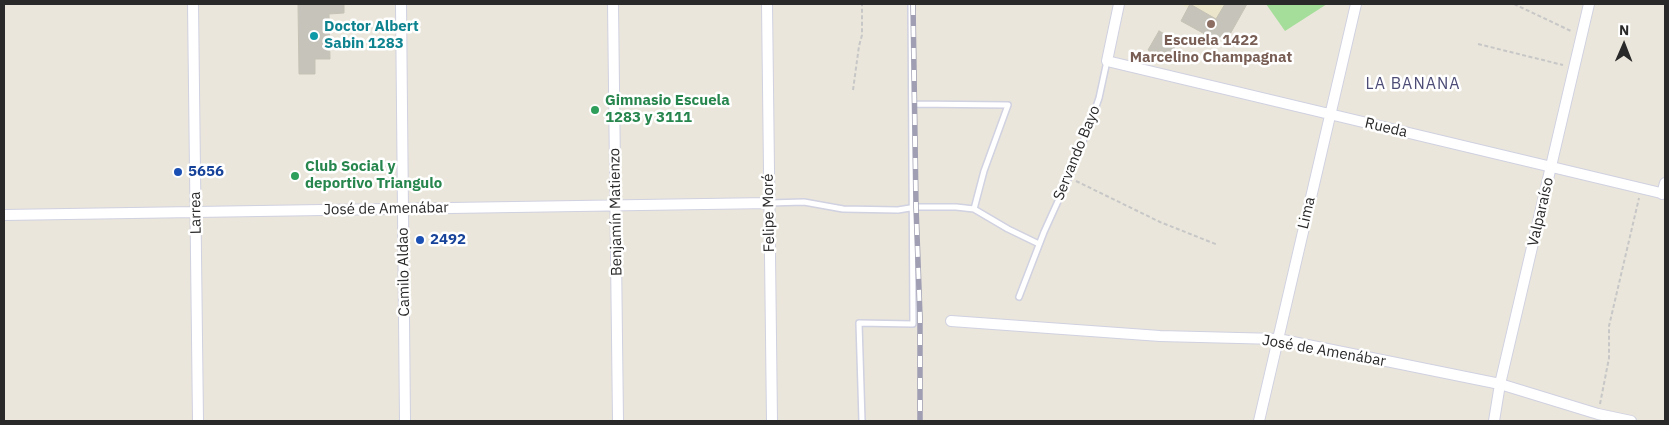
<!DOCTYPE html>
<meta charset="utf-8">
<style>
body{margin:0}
#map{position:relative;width:1669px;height:425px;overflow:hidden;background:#eae6db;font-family:"IBM Plex Sans",sans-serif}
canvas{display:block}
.frame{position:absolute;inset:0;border:5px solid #292929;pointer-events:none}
.north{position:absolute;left:1599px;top:20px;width:50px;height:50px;-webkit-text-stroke:4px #fff;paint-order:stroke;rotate:1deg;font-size:14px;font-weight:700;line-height:20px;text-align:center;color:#292929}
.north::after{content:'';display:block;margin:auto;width:18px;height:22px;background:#292929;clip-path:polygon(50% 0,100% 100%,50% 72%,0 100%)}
</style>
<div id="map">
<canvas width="1669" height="425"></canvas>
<div class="frame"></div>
<div class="north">N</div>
</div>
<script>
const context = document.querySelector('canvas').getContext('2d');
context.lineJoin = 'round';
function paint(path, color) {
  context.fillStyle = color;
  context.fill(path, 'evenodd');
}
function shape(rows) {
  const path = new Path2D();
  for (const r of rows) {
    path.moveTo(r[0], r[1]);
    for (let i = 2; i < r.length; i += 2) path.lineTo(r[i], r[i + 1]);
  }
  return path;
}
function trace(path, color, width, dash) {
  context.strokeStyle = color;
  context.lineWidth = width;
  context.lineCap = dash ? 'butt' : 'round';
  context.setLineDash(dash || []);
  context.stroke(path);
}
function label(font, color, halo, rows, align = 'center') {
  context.font = font + ' "IBM Plex Sans",sans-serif';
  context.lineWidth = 5;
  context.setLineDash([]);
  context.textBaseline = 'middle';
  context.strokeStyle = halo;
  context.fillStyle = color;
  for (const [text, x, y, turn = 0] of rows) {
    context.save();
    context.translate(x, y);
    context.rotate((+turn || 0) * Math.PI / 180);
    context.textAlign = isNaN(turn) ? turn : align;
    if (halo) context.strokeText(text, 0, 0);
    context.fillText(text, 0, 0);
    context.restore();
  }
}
paint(shape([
 [1180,4,1247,4,1229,36,1220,38,1214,35,1212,38,1181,21,1188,8]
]), '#ebe6cb');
paint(shape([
 [1266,4,1327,4,1285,31]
]), '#a5de9a');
const building = shape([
 [298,4,344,4,344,13,329,14,330,59,315,59,315,74,299,74,298,4],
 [1190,4,1216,19,1225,4,1247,4,1229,36,1220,38,1214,35,1212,38,1181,21,1190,4],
 [1159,31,1178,41,1169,59,1157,52,1156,54,1148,50,1159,31]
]);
paint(building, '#c6c4ba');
trace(building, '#c5c2b5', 1);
const service = shape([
 [912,104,1008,105,984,171,974,209],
 [769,203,804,202,843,209,898,210,916,207,956,207,974,209,1008,229,1039,244],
 [1019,297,1044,232,1069,177,1091,121,1099,98,1107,61],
 [862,421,859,323,913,324,911,4]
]);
const minor = shape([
 [193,4,198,421],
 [401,4,405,421],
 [613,4,618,421],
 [767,4,772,421],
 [1119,4,1107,61,1665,194],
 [1662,194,1665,183],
 [4,215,769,203],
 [951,321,1160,336,1278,339,1500,384,1598,414,1631,421],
 [1259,421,1356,4],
 [1494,421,1500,384,1589,4]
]);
trace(service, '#d0d1e1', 8);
trace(minor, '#d0d1e1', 12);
trace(shape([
 [1514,4,1571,31],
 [1478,44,1563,65],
 [853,90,859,46,862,35,862,4],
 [1076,181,1160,222,1218,245],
 [1600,404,1609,358,1609,326,1639,198]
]), '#c7c7c7', 2, [4, 2.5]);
trace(service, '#fff', 5);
trace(minor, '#fff', 10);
const rail = shape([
 [913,4,916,207,920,317,920,421]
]);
trace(rail, '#9f9eb2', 5.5);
trace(rail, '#fff', 4, [11]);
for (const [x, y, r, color] of [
 [1211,24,5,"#8d6e63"],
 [314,36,5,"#0f9aa8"],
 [595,110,5,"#2e9e5b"],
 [178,172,5,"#1a4fb4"],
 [295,176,5,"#2e9e5b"],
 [420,240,5,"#1a4fb4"]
]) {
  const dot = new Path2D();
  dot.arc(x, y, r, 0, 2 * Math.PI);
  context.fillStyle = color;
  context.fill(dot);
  trace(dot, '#fff', 2);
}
label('bold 15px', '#0d838f', '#fff', [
 ["Doctor Albert",324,27],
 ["Sabin 1283",324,44]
], 'left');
label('bold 15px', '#785e54', '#fff', [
 ["Escuela 1422",1211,41],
 ["Marcelino Champagnat",1211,58]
]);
label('bold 15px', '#27864d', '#fff', [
 ["Gimnasio Escuela",605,101],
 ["1283 y 3111",605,118],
 ["Club Social y",305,167],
 ["deportivo Triangulo",305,184]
], 'left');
label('15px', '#292929', '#fff', [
 ["Rueda",1386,128,13],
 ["Servando Bayo",1077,153,-68],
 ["José de Amenábar",386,209,-1],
 ["Benjamín Matienzo",616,212,-91],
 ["Valparaíso",1541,212,-77],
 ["Larrea",196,213,-91],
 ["Felipe Moré",769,213,-91],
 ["Lima",1307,213,-77],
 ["Camilo Aldao",404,272,-91],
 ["José de Amenábar",1324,351,10]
]);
label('bold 15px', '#164399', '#fff', [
 ["5656",188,172],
 ["2492",430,240]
], 'left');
context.letterSpacing = '1px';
label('16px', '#4c4c77', '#fff', [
 ["LA BANANA",1413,84]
]);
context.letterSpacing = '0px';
</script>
